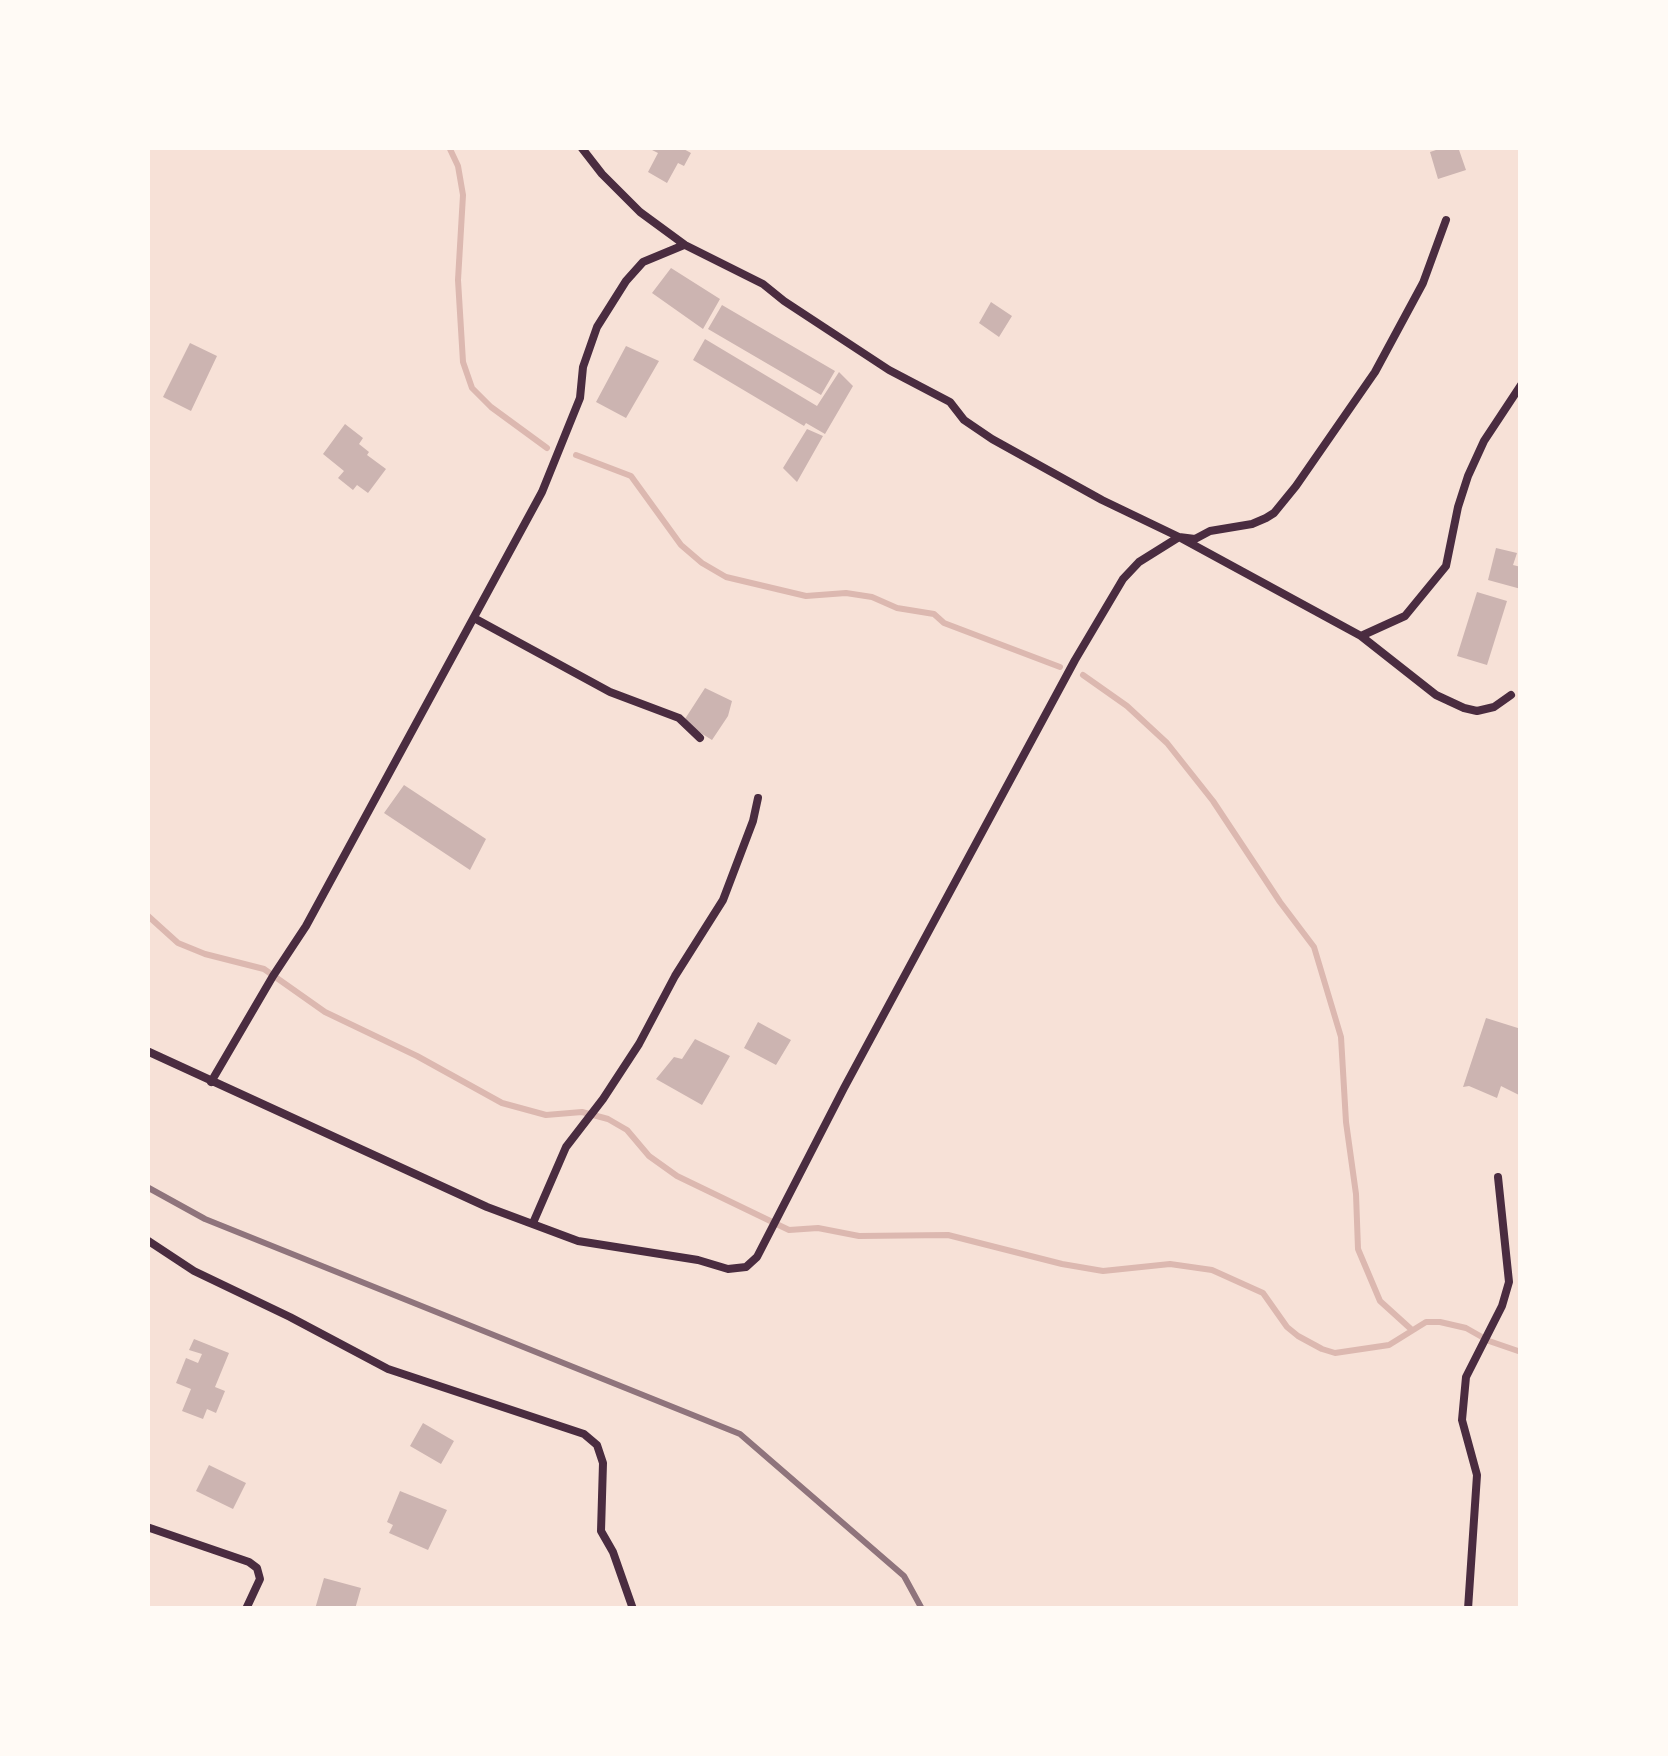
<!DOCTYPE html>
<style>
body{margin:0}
#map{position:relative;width:1668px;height:1756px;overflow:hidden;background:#f7e1d7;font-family:"Open Sans",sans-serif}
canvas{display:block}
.frame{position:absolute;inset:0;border:150px solid #fffaf5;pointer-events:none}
</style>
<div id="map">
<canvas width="1668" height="1756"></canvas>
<div class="frame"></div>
</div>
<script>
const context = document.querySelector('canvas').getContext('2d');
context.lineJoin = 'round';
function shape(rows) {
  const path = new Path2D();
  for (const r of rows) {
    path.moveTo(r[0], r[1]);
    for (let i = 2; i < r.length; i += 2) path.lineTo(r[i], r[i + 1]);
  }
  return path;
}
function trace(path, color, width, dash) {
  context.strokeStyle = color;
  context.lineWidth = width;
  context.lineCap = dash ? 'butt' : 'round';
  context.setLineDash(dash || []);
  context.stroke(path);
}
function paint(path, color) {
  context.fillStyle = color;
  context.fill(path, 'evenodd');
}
trace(shape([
 [449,147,458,166,463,195,458,280,463,362,472,388,491,407,547,448],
 [576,455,631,476,681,545,702,563,726,577,806,596,846,593,872,597,897,608,934,614,944,623,1060,667],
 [1083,675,1127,706,1167,743,1213,801,1280,902,1314,947,1341,1037,1346,1122,1356,1194,1358,1249,1380,1301,1412,1330],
 [147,915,178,943,205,954,264,969,325,1012,417,1056,502,1103,546,1115,582,1112,608,1119,627,1130,649,1156,677,1176,789,1230,818,1228,859,1236,948,1235,1062,1264,1103,1271,1170,1264,1212,1270,1263,1293,1287,1327,1298,1336,1322,1349,1335,1353,1389,1345,1426,1322,1440,1322,1466,1328,1489,1341,1521,1352]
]), '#dcb8b0', 6);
paint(shape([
 [654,147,680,147,691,153,684,166,678,163,667,183,648,172,658,153,652,150],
 [1445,147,1458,147,1466,170,1438,179,1430,152],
 [671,268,720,299,703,329,652,293],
 [991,302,1012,316,999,337,979,323],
 [722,305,835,371,821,395,708,329],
 [705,339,817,406,839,372,853,386,825,434,806,423,804,426,693,360],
 [190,343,217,356,191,411,163,397],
 [626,346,659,361,626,418,596,402],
 [345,424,363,438,359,444,369,452,367,455,386,469,368,493,357,485,353,490,338,478,344,471,323,454],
 [807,429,823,436,797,482,783,468],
 [1496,548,1517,553,1513,565,1521,567,1521,589,1488,580],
 [1477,592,1507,601,1487,665,1457,656],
 [705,688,732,701,728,716,712,740,683,722],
 [404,785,486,839,470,870,384,813],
 [1486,1018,1521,1029,1521,1096,1501,1086,1497,1098,1469,1086,1463,1087],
 [758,1022,791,1040,776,1065,744,1048],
 [695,1039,730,1056,702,1105,656,1079,674,1057,682,1059],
 [194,1339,229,1353,215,1387,225,1391,216,1413,207,1409,203,1419,182,1411,191,1389,176,1383,186,1358,198,1363,202,1354,189,1350],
 [423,1423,454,1441,441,1464,410,1446],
 [209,1465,246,1483,233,1509,196,1491],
 [400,1491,447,1510,428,1550,389,1533,393,1525,387,1522],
 [324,1578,361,1588,355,1609,315,1609]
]), '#ccb4b1');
trace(shape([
 [581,147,602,174,640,212,685,245,763,284,784,301,889,370,950,402,964,420,992,439,1102,500,1179,537,1195,539,1210,531,1252,524,1266,518,1274,513,1296,486,1375,372,1423,283,1446,220],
 [474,618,610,692,679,718,700,738],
 [1511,695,1494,707,1477,711,1464,708,1436,695,1361,636,1405,616,1446,566,1458,507,1468,476,1484,441,1521,385],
 [147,1051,487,1207,578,1241,698,1260,728,1269,746,1267,757,1257,844,1088,1075,660,1123,579,1139,562,1179,537,1361,636],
 [211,1082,273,976,306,926,542,492,580,398,583,367,597,327,626,281,643,262,684,245],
 [533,1223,566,1147,603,1099,639,1044,675,976,723,900,753,821,758,798],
 [147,1240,194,1271,290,1317,388,1369,584,1434,597,1445,603,1463,601,1531,613,1552,633,1609],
 [147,1527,249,1562,257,1568,260,1579,246,1609],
 [1468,1609,1477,1475,1462,1420,1466,1377,1502,1306,1509,1282,1498,1177]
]), '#4a2c40', 8);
trace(shape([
 [147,1187,205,1219,740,1434,904,1576,922,1609]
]), '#8f747c', 6);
</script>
